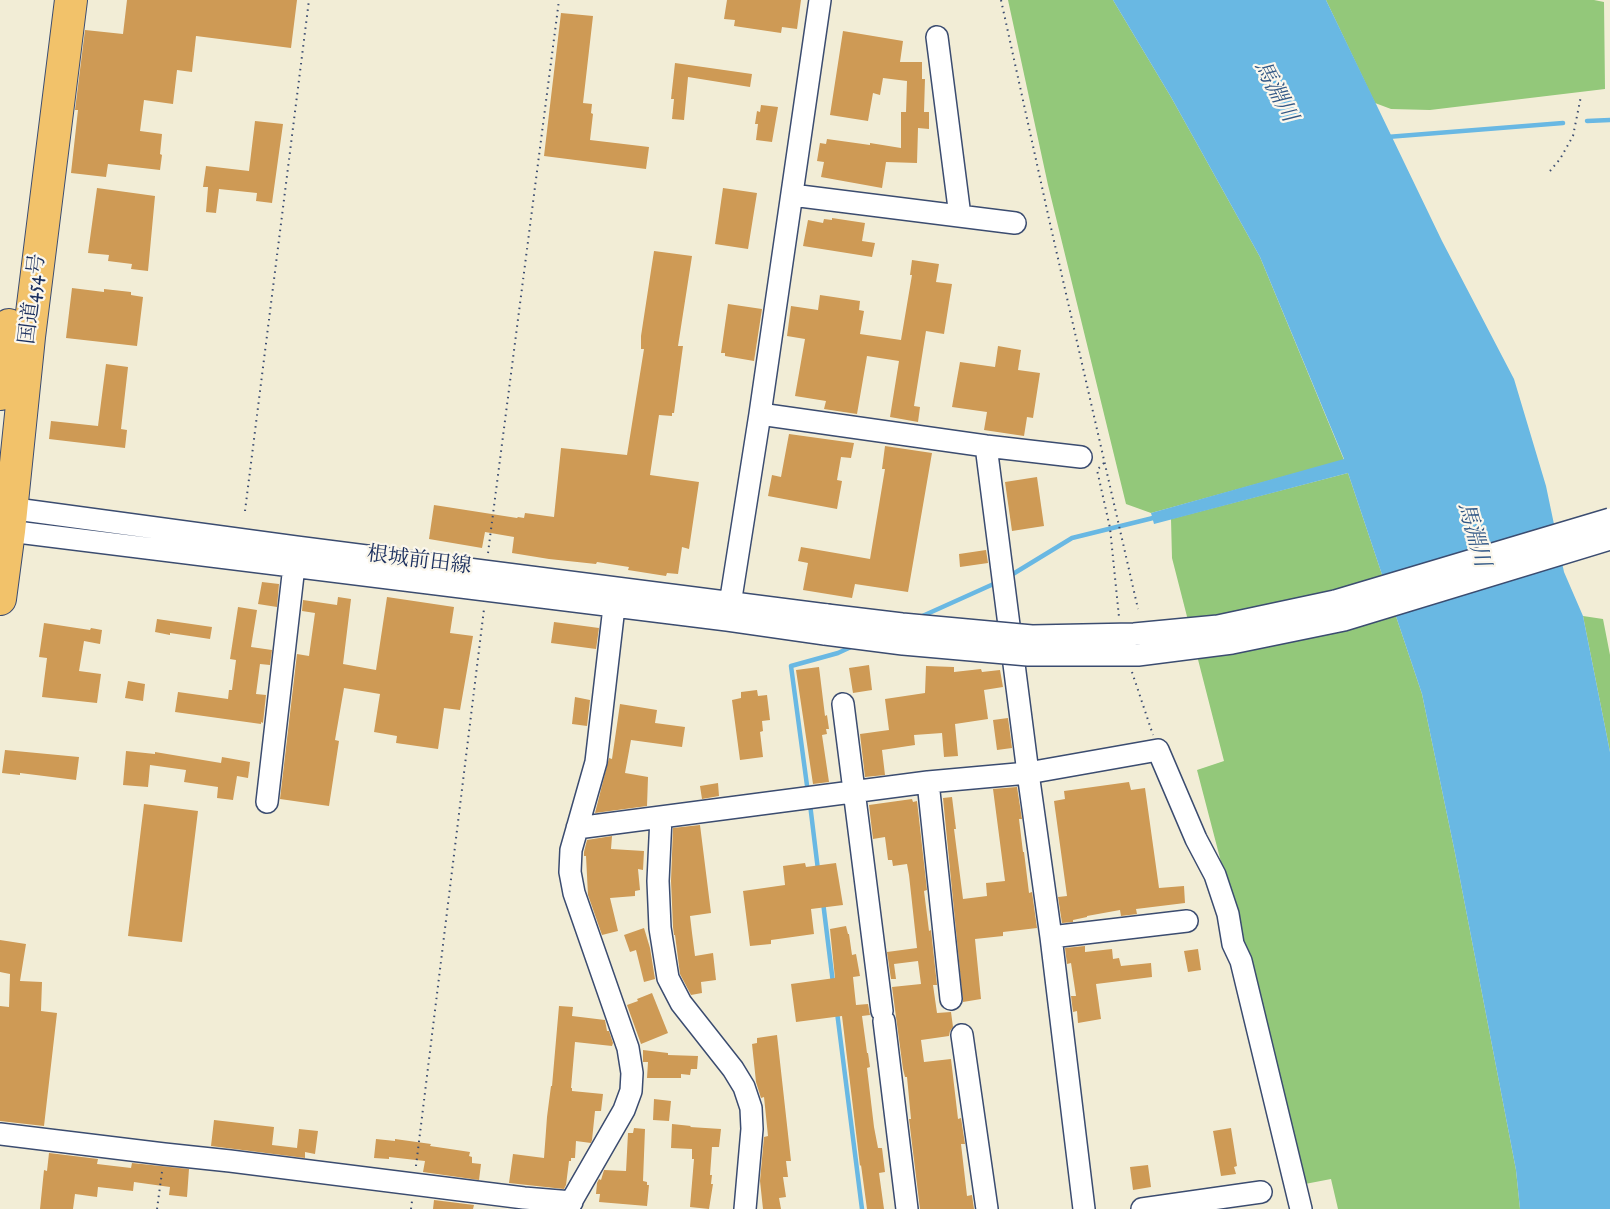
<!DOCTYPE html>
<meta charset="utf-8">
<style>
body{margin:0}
canvas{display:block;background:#f2edd6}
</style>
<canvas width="1610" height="1209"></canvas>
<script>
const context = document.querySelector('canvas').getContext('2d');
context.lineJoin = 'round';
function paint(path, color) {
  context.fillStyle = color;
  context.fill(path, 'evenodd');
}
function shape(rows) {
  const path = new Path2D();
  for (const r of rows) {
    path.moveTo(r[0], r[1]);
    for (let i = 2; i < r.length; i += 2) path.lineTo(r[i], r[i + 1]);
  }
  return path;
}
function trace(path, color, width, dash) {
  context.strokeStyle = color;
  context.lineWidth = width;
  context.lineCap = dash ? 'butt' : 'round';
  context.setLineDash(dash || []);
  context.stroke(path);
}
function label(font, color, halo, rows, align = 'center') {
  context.font = font + ' "IM FELL English","Noto Serif JP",serif';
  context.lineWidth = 4.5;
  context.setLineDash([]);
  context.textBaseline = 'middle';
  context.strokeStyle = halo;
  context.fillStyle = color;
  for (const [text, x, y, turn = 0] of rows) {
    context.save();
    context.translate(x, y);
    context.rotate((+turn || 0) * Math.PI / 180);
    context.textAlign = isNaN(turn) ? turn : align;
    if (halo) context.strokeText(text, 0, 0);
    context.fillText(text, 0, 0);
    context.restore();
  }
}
paint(shape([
 [1008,0,1113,0,1171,97,1260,257,1344,460,1151,513,1126,504,1048,185],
 [1326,0,1594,0,1604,2,1605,89,1430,110,1391,109,1375,103],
 [1348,473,1422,694,1455,853,1516,1170,1520,1209,1338,1209,1331,1179,1305,1184,1197,770,1224,761,1172,558,1171,519],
 [1583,616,1603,619,1610,655,1610,752]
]), '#93c87a');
paint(shape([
 [1113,0,1326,0,1442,241,1514,379,1546,486,1564,572,1583,616,1610,752,1610,1209,1520,1209,1516,1170,1455,853,1422,694,1348,473,1154,524,1151,513,1344,459,1260,257,1171,97]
]), '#69b8e3');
trace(shape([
 [1587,121,1610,120],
 [1387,137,1563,123],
 [1008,577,1072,538,1153,518],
 [918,618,998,582],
 [808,793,791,666,838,653,853,646],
 [810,804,818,870],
 [823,902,833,983],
 [837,1012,862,1209]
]), '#69b8e3', 4.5);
paint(shape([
 [127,0,297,0,291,48,196,36,192,72,177,70,173,104,144,100,140,131,162,134,160,154,162,155,160,170,108,164,106,177,71,173,78,110,75,110,85,30,123,34],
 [727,0,801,0,797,29,782,27,781,33,734,26,735,20,724,19],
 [561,13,593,16,583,103,592,104,591,113,593,114,590,140,649,147,646,169,544,156],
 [843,31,903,41,900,62,922,62,922,79,925,79,924,112,929,112,929,129,918,128,917,163,886,162,882,188,821,177,824,162,817,161,820,143,826,144,827,139,870,145,870,143,901,148,901,112,906,112,907,81,883,78,880,95,873,93,868,121,830,115],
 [675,63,752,74,750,87,688,77,684,120,672,119,674,99,671,99],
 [761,105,778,107,772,142,756,140,758,124,755,124,757,111,760,112],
 [255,121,283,124,272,203,256,201,257,193,219,189,216,213,206,212,208,187,203,187,206,166,249,171],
 [97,188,155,196,148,271,131,269,132,264,108,261,109,255,88,253],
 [723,188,757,193,748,249,715,244],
 [832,218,865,223,862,241,875,243,872,257,803,246,808,220,823,223,824,219,832,220],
 [654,251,692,256,678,346,683,346,674,413,672,413,672,416,659,415,650,475,699,482,689,549,682,547,678,574,667,573,666,576,628,570,629,567,597,562,596,564,549,559,512,553,514,537,485,532,482,548,429,539,434,505,517,518,518,517,524,518,525,513,554,517,561,448,627,455,644,349,641,349,641,336],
 [912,260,939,264,936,282,952,284,944,334,926,331,914,406,920,407,918,422,890,417,899,361,867,356,857,414,824,409,826,401,795,396,805,339,787,336,791,306,818,310,820,295,860,301,859,310,864,311,860,334,901,340,912,275,910,275],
 [72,288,104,292,104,289,131,292,131,295,143,297,137,346,66,338],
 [728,304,762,309,754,361,725,356,725,353,721,353],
 [998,346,1021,350,1018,370,1040,373,1033,418,1027,417,1024,436,984,430,987,412,952,407,960,362,995,367],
 [106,364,128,367,121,429,127,430,125,448,49,439,51,421,98,426],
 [789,434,854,443,851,458,841,457,837,480,842,481,837,509,768,496,772,475,781,477],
 [885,446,932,453,908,592,855,584,852,598,803,590,808,563,798,561,801,547,870,559,885,469,882,469],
 [1037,477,1044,526,1012,531,1005,482],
 [986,550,988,563,960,567,959,554],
 [262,582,279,584,277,607,258,604],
 [338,597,351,599,343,664,376,670,387,597,454,607,450,633,473,636,460,710,444,708,438,749,396,743,397,736,374,732,380,694,344,688,335,740,339,741,329,806,280,799,297,654,309,656,315,613,302,611,303,600,337,605],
 [238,607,257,610,251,647,272,650,270,665,260,664,256,694,266,695,263,723,261,722,261,724,175,712,178,692,228,699,229,690,232,690,236,660,230,659],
 [157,619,212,627,210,639,170,633,170,635,155,632],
 [554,622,599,628,596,649,551,643],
 [44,623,90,630,91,628,102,630,100,644,84,641,79,671,101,674,97,703,42,697,47,658,39,657],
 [869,665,872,690,853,693,849,668],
 [926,666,954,667,954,672,981,669,982,672,1000,670,1003,687,984,690,988,719,955,724,958,756,944,757,942,733,914,735,915,745,882,750,885,775,865,777,860,734,889,730,885,699,925,693],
 [819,667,825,716,827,715,829,729,826,729,827,734,822,735,829,782,813,784,796,670],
 [128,681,145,684,143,701,125,698],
 [757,690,758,696,767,695,770,720,762,721,763,731,760,732,763,757,740,760,732,700,741,698,741,692],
 [575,697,590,700,587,726,572,724],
 [620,704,657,710,655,723,685,727,682,747,631,740,625,773,648,777,647,806,595,813,609,758,612,759],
 [1008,718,1012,748,997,750,993,720],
 [5,750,79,757,76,780,20,773,20,775,2,773],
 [126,751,155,754,155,752,221,763,222,757,250,762,248,778,237,776,233,800,217,798,218,787,184,782,186,770,150,765,148,787,123,785],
 [1129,782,1131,790,1145,788,1159,888,1184,886,1185,903,1136,909,1137,914,1121,916,1120,910,1087,916,1087,917,1073,920,1073,922,1062,923,1058,897,1067,896,1054,801,1065,799,1064,791],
 [718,783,719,796,702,799,700,786],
 [1017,787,1022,819,1019,819,1023,852,1024,852,1029,893,1032,892,1037,928,1003,932,1003,936,975,939,981,999,963,1002,943,798,952,797,956,829,954,829,963,899,987,896,986,883,1005,881,993,789],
 [912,799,913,802,917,801,927,890,924,891,929,931,931,930,937,985,933,985,937,1013,951,1012,953,1027,950,1031,949,1036,921,1040,924,1062,951,1059,958,1119,961,1118,965,1144,961,1144,967,1196,972,1195,974,1209,920,1209,909,1119,911,1119,907,1077,905,1077,903,1069,892,987,921,984,918,961,894,964,896,979,891,979,887,952,917,948,909,875,907,864,893,866,892,860,888,860,885,837,873,839,869,805],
 [144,804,198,811,182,942,128,936],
 [700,825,711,913,690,916,692,933,695,956,713,953,716,980,701,982,702,993,691,995,680,974,675,935,674,935,673,927,671,881,673,828],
 [612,836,611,849,644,851,643,870,638,869,640,890,635,891,635,896,610,898,618,931,602,935,588,895,586,856,584,856,584,852,587,840],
 [805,863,806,867,836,863,843,905,811,909,814,934,771,940,771,944,750,946,743,891,785,885,783,866],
 [846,926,848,934,849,934,852,955,856,954,860,976,853,977,856,1005,868,1004,870,1015,862,1016,866,1045,867,1053,868,1053,870,1067,867,1068,874,1127,878,1148,882,1148,885,1172,879,1173,884,1209,867,1209,861,1165,860,1166,842,1016,796,1022,791,984,835,978,830,929],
 [644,928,650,948,655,979,644,982,636,950,630,952,624,935],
 [0,940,26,944,20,981,42,982,41,1011,57,1013,44,1126,0,1121,0,1006,9,1007,10,974,0,972],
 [1085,946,1085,952,1112,949,1113,959,1119,958,1121,966,1151,963,1152,977,1096,984,1101,1019,1078,1023,1077,1011,1073,1012,1071,996,1076,996,1071,963,1067,964,1065,948],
 [1198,949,1201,970,1188,972,1184,951],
 [652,993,668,1033,641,1044,627,1005,638,1001,637,999],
 [559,1006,573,1007,572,1016,605,1020,607,1031,609,1031,613,1043,612,1046,575,1042,571,1088,572,1088,572,1091,603,1094,601,1111,595,1111,592,1140,591,1143,576,1141,575,1158,571,1158,571,1161,569,1161,566,1185,564,1189,509,1183,513,1154,544,1158,547,1117,551,1086,552,1086],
 [777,1035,791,1161,786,1161,788,1177,783,1177,786,1197,779,1198,781,1209,763,1209,760,1181,764,1137,768,1136,764,1097,761,1098,756,1082,752,1044,757,1043,757,1038],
 [643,1050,668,1053,668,1055,698,1056,697,1069,691,1069,690,1075,681,1074,681,1078,647,1078,648,1062,643,1062],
 [654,1099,671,1101,669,1121,653,1120],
 [214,1120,274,1127,272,1145,297,1148,299,1129,318,1131,315,1154,305,1152,305,1158,211,1146],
 [672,1124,691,1126,690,1127,721,1129,719,1147,712,1147,710,1175,712,1175,711,1184,713,1184,709,1209,690,1207,694,1159,692,1159,692,1149,671,1148],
 [634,1128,645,1129,643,1181,647,1182,647,1185,649,1185,647,1206,599,1202,600,1194,596,1194,597,1183,599,1179,601,1180,604,1170,626,1171,628,1133,633,1133],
 [1231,1128,1237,1166,1234,1167,1236,1174,1221,1176,1213,1131],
 [376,1139,395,1141,395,1139,431,1144,430,1146,470,1152,469,1156,472,1157,472,1163,481,1164,479,1180,423,1172,425,1161,389,1157,389,1159,374,1158],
 [49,1153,98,1159,97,1164,131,1168,132,1163,189,1169,187,1197,169,1195,170,1187,134,1182,133,1191,98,1187,97,1197,75,1194,73,1209,40,1209,44,1170,47,1171],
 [1148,1165,1151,1187,1133,1190,1130,1167],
 [434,1200,474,1205,473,1209,433,1209]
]), '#ce9a55');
const minor = shape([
 [937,37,960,216],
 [792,195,1015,223],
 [760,414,986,446,1081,457],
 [986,446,1028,773,1051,937,1084,1209],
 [1,507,296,547,827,615],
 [0,530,727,620,825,634],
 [728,617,760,414,820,0],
 [843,704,882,1011],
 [928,782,951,999],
 [267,802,294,566],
 [661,817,658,881,660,928,668,978,681,1003,733,1069,744,1087,751,1108,752,1129,745,1209],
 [577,828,928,782,1028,773,1158,750,1196,839,1215,875,1228,914,1233,944,1241,961,1301,1209],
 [1051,937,1187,921],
 [884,1021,907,1209],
 [962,1035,987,1209],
 [0,1134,164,1154,230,1161,524,1198,572,1202],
 [567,1209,624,1110,631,1091,632,1073,628,1048,574,893,570,872,571,850,596,762,614,607],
 [1142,1209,1261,1192]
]);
const highway = shape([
 [0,394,9,325],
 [0,599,9,531,29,337,71,0]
]);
trace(minor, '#3b4c70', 24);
trace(highway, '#3b4c70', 34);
trace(shape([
 [1001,0,1049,219,1138,609],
 [1550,171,1560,159,1573,136,1581,96],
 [1104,463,1097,470,1110,528,1119,617],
 [245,511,309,0],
 [488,553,559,0],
 [1132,672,1153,735],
 [416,1166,484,609],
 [157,1209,162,1172],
 [411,1209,412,1201]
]), '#3b4c70', 2, [1.5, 4.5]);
trace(minor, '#fff', 21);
trace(highway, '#f2c26a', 32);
const minorBridge = shape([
 [827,615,902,624,1032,636,1134,634,1218,626,1335,601,1610,519],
 [825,634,903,644,1028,655,1138,655,1232,643,1344,620,1610,539]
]);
trace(minorBridge, '#3b4c70', 24, []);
trace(minorBridge, '#fff', 21);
label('21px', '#1b2f5e', '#fbf7ec', [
 ["国道454号",34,299,-83],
 ["根城前田線",419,562,7]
]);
label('italic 22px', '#325886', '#fbf7ec', [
 ["馬淵川",1274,92,62],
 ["馬淵川",1472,535,74]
]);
</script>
